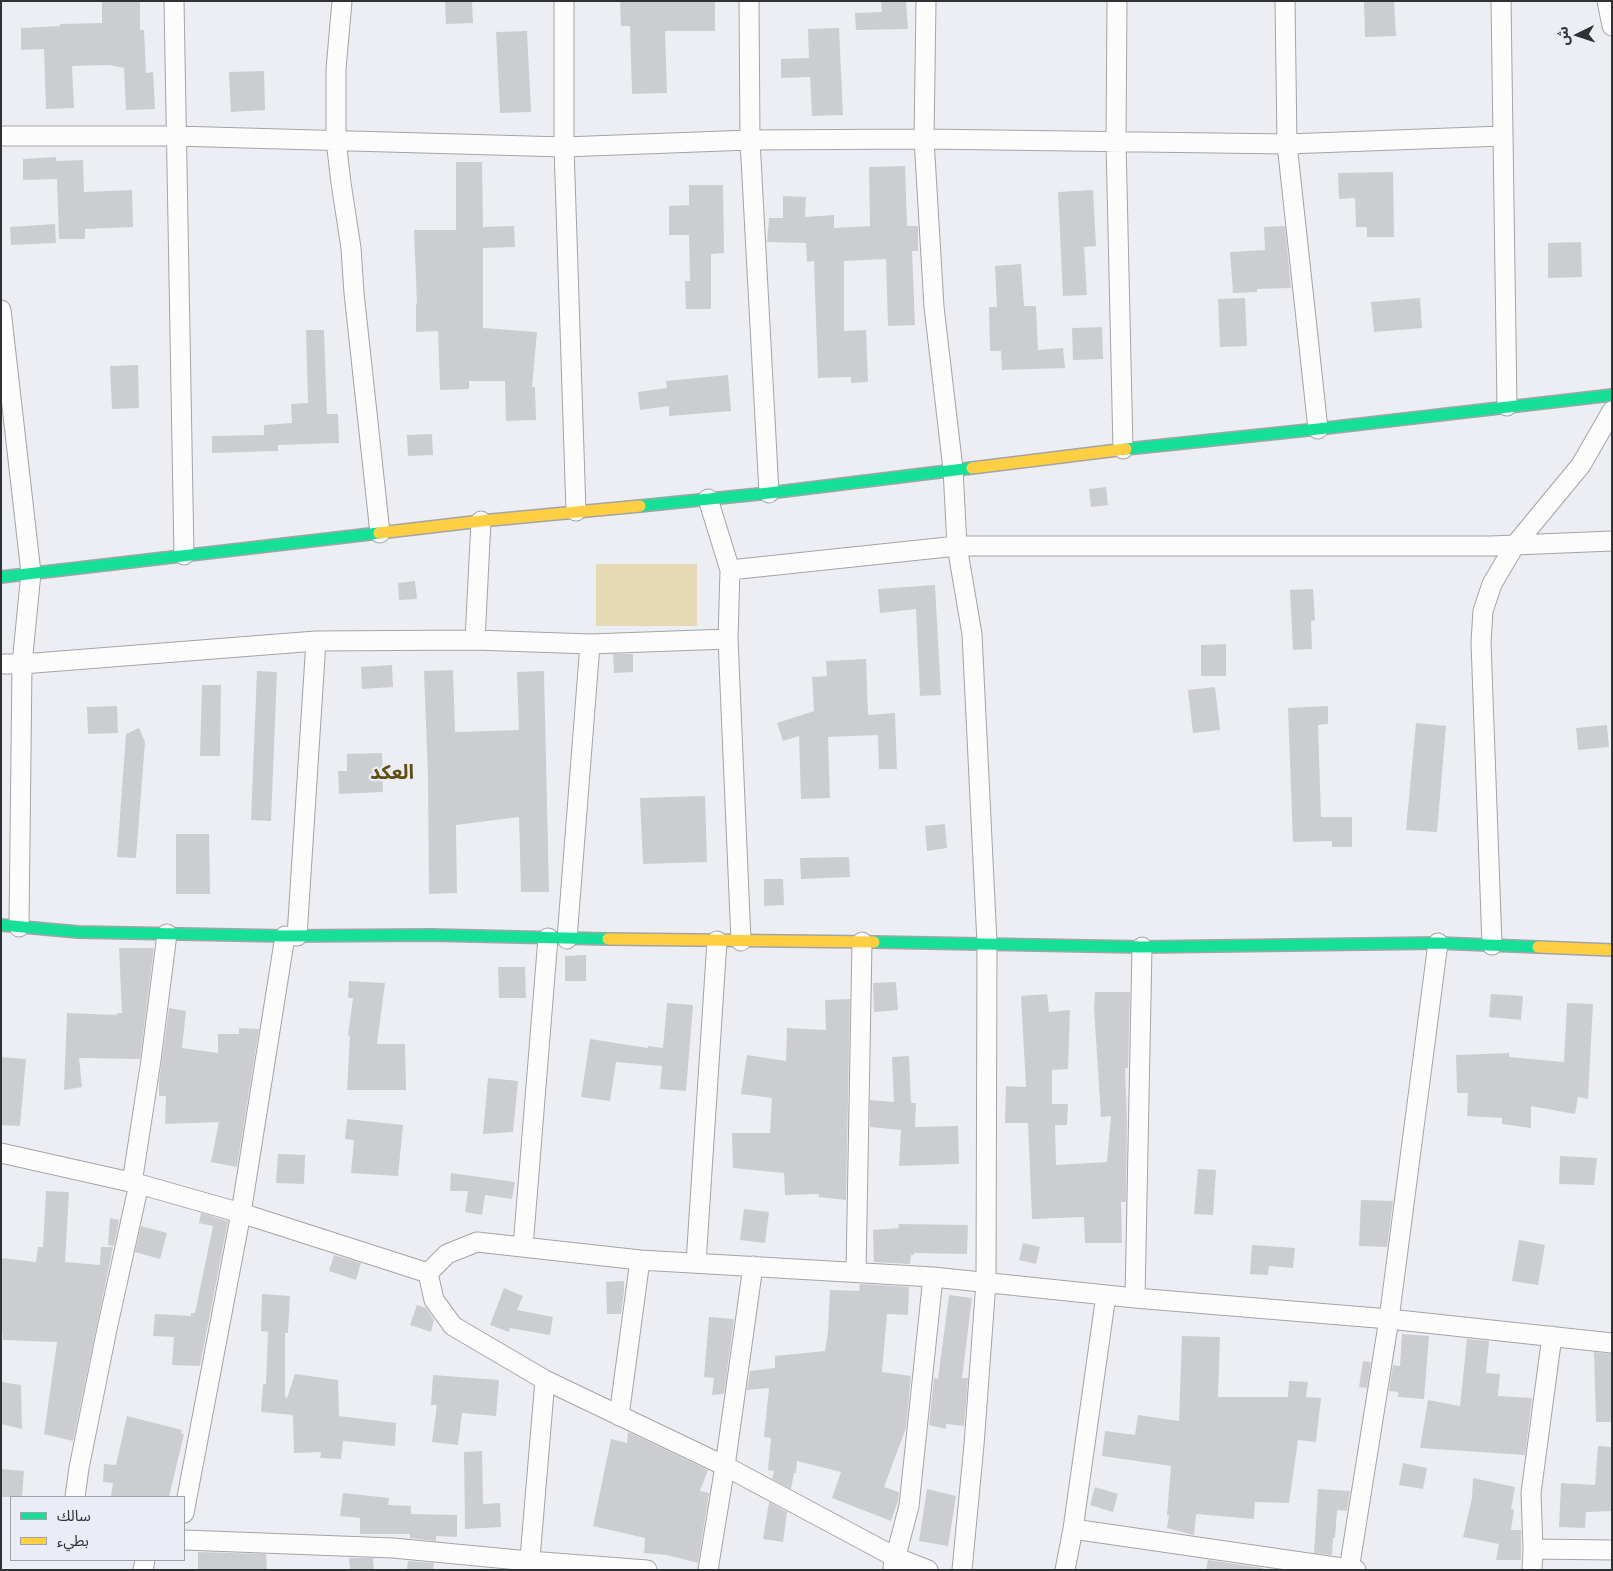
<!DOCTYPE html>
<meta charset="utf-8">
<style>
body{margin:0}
#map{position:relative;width:1613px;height:1571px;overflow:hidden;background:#edeef3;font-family:Arial,"Noto Sans Arabic",sans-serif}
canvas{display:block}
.frame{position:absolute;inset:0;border:2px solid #303135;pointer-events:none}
.legend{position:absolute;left:10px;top:1496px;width:175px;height:65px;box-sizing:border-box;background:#eaecf6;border:1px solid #a0a1a9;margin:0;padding:6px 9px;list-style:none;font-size:15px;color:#303135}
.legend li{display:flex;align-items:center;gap:10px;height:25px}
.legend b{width:25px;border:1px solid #a0a1a9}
.north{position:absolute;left:1553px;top:10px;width:50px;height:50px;-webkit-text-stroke:4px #eaecf6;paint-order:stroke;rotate:266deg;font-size:14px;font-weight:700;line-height:20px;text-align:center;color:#303135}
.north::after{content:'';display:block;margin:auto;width:18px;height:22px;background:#303135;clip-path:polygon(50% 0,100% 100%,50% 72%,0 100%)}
</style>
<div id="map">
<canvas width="1613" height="1571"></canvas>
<div class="frame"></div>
<ul class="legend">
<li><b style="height:6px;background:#16e098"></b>سالك</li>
<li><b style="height:6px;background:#ffcf43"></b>بطيء</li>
</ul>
<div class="north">ش</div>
</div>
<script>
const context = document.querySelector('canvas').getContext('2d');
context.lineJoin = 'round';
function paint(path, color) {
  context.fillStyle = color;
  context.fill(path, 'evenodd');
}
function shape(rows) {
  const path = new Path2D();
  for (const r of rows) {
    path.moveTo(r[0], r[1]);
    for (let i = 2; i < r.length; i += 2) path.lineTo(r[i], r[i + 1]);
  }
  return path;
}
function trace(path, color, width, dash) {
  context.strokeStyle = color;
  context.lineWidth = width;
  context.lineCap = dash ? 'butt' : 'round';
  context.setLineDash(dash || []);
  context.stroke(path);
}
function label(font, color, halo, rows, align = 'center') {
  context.font = font + ' Arial,"Noto Sans Arabic",sans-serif';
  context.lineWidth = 4.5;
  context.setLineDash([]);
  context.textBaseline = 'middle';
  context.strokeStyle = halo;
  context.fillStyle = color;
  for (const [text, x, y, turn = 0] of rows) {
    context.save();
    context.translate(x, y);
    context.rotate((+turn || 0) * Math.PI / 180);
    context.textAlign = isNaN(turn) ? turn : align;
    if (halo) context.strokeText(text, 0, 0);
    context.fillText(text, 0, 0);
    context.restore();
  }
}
paint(shape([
 [596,564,697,564,697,626,596,626]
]), '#e5dab5');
paint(shape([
 [102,1,140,1,140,30,144,30,146,73,153,72,155,109,126,110,124,68,109,65,72,66,74,108,46,109,44,49,21,50,21,28,60,26,60,24,102,23],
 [445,1,472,1,473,23,446,24],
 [620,1,715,1,715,31,665,31,667,93,632,94,630,26,621,26],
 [881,1,906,1,908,29,856,30,855,13,882,12],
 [1364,1,1394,1,1396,36,1365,37],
 [839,28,843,115,812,116,810,77,781,78,781,59,809,58,808,29],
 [527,31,531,112,500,113,496,32],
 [264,71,265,110,231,112,229,72],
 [56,157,56,161,83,160,84,192,132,190,133,227,85,229,85,239,59,239,57,179,23,180,23,159],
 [456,162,482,162,483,227,514,226,515,247,483,248,483,328,537,332,532,387,535,387,536,420,506,421,505,381,469,381,469,389,440,390,438,331,416,332,416,304,417,304,414,230,456,230],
 [905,166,907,226,918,226,918,251,912,251,915,325,888,326,886,259,844,261,844,331,866,330,868,382,851,383,851,377,818,378,814,261,807,262,806,243,767,242,769,218,783,218,783,196,806,197,805,217,834,215,834,228,870,226,869,167],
 [1393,172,1394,237,1367,237,1367,227,1356,227,1355,198,1339,199,1338,173],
 [689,185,723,185,724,253,711,254,711,309,686,309,685,281,690,281,689,235,669,235,669,206,689,205],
 [1093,190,1096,246,1084,247,1087,295,1063,296,1058,192],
 [55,224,56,243,11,245,10,227],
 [1285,226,1291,288,1257,289,1257,292,1233,293,1230,252,1265,250,1264,227],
 [1581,242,1582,277,1548,278,1548,243],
 [1021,264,1024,306,1036,306,1038,350,1063,348,1065,368,1002,370,1001,351,990,351,989,307,997,307,995,266],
 [1245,298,1247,346,1220,347,1218,299],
 [1420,298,1422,328,1374,332,1371,302],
 [1102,327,1103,359,1073,360,1072,328],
 [306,330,324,330,327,414,338,414,339,443,278,445,278,451,212,453,212,436,264,435,264,425,292,423,291,404,308,403],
 [138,365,139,408,112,409,110,366],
 [728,375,731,411,669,416,669,406,640,410,638,392,667,388,666,381],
 [432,434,433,455,408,456,407,435],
 [1106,487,1108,505,1091,507,1089,489],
 [415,581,417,599,399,600,398,583],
 [935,585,941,695,920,696,916,609,880,613,878,589],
 [1313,589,1315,620,1311,621,1312,649,1293,650,1290,590],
 [1226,644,1226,676,1201,676,1201,645],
 [613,654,633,654,633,672,614,673],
 [866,659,868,715,895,713,897,769,879,769,878,735,828,737,830,798,801,799,799,736,783,741,777,723,814,711,812,677,827,676,826,661],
 [392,665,393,687,362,689,361,667],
 [453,670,455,732,519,730,517,672,544,671,549,892,521,892,519,817,456,825,457,893,429,894,428,776,424,671],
 [257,671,277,672,271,821,251,820],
 [202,685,221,685,220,756,200,756],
 [1215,687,1220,730,1193,733,1188,690],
 [117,706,118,733,88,734,87,707],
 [1328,706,1328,724,1318,725,1321,817,1352,817,1352,847,1332,847,1332,841,1293,842,1288,708],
 [1416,723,1446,726,1437,832,1406,830],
 [1607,725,1609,747,1578,750,1576,728],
 [139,728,145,742,136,858,117,857,126,734],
 [382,753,383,792,339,794,338,771,347,771,347,754],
 [705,796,707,862,643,864,640,798],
 [945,824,947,848,927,851,925,826],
 [176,834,209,834,210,894,176,894],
 [849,857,850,877,801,879,800,858],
 [764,879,783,879,784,905,764,906],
 [119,948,154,948,140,1059,79,1058,82,1087,64,1090,67,1013,117,1015,117,1013,122,1013],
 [586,955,586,981,565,981,565,956],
 [498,967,525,967,526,998,499,998],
 [349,981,385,983,377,1044,405,1044,406,1090,347,1090,350,1036,348,1035,353,998,348,998],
 [896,982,898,1010,874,1012,873,983],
 [1095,992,1130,992,1128,1068,1125,1068,1127,1119,1126,1202,1121,1202,1122,1243,1085,1243,1084,1217,1032,1219,1028,1123,1005,1123,1006,1086,1026,1087,1021,996,1047,994,1049,1012,1070,1010,1068,1069,1052,1070,1052,1104,1068,1104,1067,1125,1055,1125,1056,1165,1107,1162,1111,1116,1101,1117,1094,1008],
 [1491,994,1523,996,1521,1020,1489,1017],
 [850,999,846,1200,819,1197,819,1194,785,1195,784,1173,733,1168,732,1133,770,1133,772,1098,741,1094,747,1055,786,1061,787,1028,826,1030,825,1000],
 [667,1003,693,1005,686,1091,660,1089,662,1066,616,1062,610,1101,581,1097,590,1039,648,1048,648,1046,663,1048],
 [1567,1003,1593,1004,1588,1099,1578,1097,1575,1114,1531,1106,1531,1128,1502,1124,1502,1118,1467,1116,1468,1093,1457,1093,1456,1055,1509,1053,1509,1057,1564,1062],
 [169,1008,186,1011,182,1048,218,1053,218,1034,239,1034,239,1028,259,1029,237,1167,211,1162,219,1122,165,1124,166,1096,159,1096,159,1082],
 [909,1056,911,1103,916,1103,915,1127,958,1126,959,1164,899,1166,901,1130,870,1127,870,1100,894,1102,892,1057],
 [1,1057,26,1059,20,1126,1,1125],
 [488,1078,518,1081,513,1132,483,1134],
 [347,1119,403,1125,398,1176,351,1173,354,1140,345,1139],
 [278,1154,305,1155,304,1184,276,1183],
 [1560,1156,1597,1158,1594,1185,1559,1184],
 [1198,1169,1216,1170,1213,1215,1194,1214],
 [451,1173,515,1182,512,1199,485,1195,482,1215,465,1212,468,1191,450,1191],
 [46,1191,69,1192,65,1262,100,1265,101,1247,113,1247,73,1441,44,1434,57,1342,3,1340,1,1315,1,1258,36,1262,38,1247,43,1247],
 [1361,1200,1393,1201,1387,1247,1359,1246],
 [744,1209,769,1212,765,1243,740,1240],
 [201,1213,228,1221,200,1366,172,1365,174,1337,153,1336,155,1314,191,1316,191,1313,195,1313,213,1226,199,1223],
 [110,1218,119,1220,114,1246,108,1245],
 [898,1224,968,1225,967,1254,914,1253,914,1255,911,1255,910,1264,874,1262,873,1230,899,1228],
 [141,1226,167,1233,160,1259,135,1252],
 [1519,1240,1545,1245,1538,1285,1512,1281],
 [1023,1243,1040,1247,1036,1264,1019,1260],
 [1252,1245,1295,1248,1293,1268,1269,1266,1268,1275,1250,1274],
 [334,1255,361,1263,356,1280,329,1271],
 [624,1281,624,1292,621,1314,607,1314,606,1282],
 [860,1284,909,1287,908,1315,887,1314,882,1372,911,1376,906,1428,884,1487,899,1492,898,1501,891,1521,832,1498,841,1472,797,1461,796,1473,794,1473,791,1489,772,1479,774,1471,768,1470,771,1438,764,1437,769,1388,747,1390,750,1371,775,1368,775,1356,825,1351,828,1332,830,1290,859,1291],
 [504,1288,523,1296,517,1310,553,1317,550,1335,510,1328,509,1332,490,1325],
 [262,1294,290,1296,288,1333,285,1333,285,1397,287,1398,295,1374,338,1380,339,1416,396,1423,395,1446,343,1441,341,1459,320,1458,321,1452,294,1453,293,1415,261,1412,263,1384,266,1384,268,1332,261,1331],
 [949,1295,972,1298,962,1378,968,1378,964,1426,946,1424,946,1429,929,1425,934,1378,938,1379],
 [417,1305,426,1308,434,1320,431,1332,410,1325],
 [709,1317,734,1319,724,1394,712,1395,714,1378,704,1377],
 [1402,1334,1429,1336,1424,1399,1398,1397,1398,1392,1389,1391,1393,1365,1400,1366],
 [1182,1336,1220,1337,1218,1397,1288,1397,1289,1381,1308,1382,1306,1397,1321,1398,1316,1442,1298,1440,1289,1503,1255,1502,1254,1519,1196,1514,1194,1535,1167,1528,1169,1515,1167,1515,1171,1466,1102,1456,1105,1431,1135,1435,1138,1415,1179,1421],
 [1467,1339,1489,1341,1486,1373,1500,1374,1498,1396,1532,1398,1525,1455,1420,1448,1428,1400,1460,1406],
 [1594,1352,1612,1354,1612,1422,1596,1422],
 [1363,1361,1371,1362,1367,1388,1359,1387],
 [433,1375,499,1380,496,1416,462,1413,458,1445,432,1442,437,1405,431,1405],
 [1,1382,21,1385,22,1429,1,1424],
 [127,1416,182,1430,181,1433,184,1434,169,1497,111,1497,113,1483,103,1482,104,1464,116,1465],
 [628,1432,708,1470,700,1491,709,1493,698,1563,667,1555,644,1553,645,1538,593,1526,611,1439,627,1443],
 [1598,1446,1612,1447,1612,1511,1586,1512,1585,1528,1559,1527,1561,1483,1595,1485],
 [482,1451,483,1504,500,1503,501,1527,465,1529,464,1452],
 [1403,1463,1427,1468,1423,1489,1399,1485],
 [1,1469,24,1471,22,1497,1,1497],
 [1473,1478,1515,1487,1511,1509,1514,1510,1511,1530,1521,1530,1521,1560,1496,1560,1499,1544,1463,1537,1472,1498],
 [1095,1487,1118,1494,1113,1512,1090,1505],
 [927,1489,956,1496,948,1546,919,1541],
 [1318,1489,1350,1491,1347,1511,1337,1510,1335,1538,1333,1538,1332,1555,1314,1553],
 [343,1493,389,1498,388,1505,411,1506,411,1514,457,1515,457,1537,436,1536,436,1541,410,1538,410,1534,360,1534,360,1518,340,1516],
 [769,1502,787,1512,783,1542,763,1539],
 [198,1552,266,1554,267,1570,198,1570],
 [349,1558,373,1558,374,1570,350,1570],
 [1208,1560,1263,1568,1263,1570,1206,1570],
 [408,1561,434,1563,433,1570,407,1570]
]), '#cccdd1');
const street = shape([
 [174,1,184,555],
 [342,1,336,69,336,140,341,183,351,248,354,293,380,533],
 [564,1,564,147,576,511],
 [749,1,750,140,769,493],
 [926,1,924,139,934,307,953,469,957,546,972,634,987,943,986,1282,974,1445,962,1570],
 [1117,1,1116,142,1123,449],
 [1285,1,1287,144,1318,429],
 [1501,1,1507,406],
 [1607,1,1612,26],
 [1,136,175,136,564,147,750,140,924,139,1287,144,1503,136],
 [1,310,31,573,22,664,19,927],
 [708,499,730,570,728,639,741,941],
 [730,570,957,546,1491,546,1612,541],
 [475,640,481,521],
 [1,664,22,664,316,641,475,640,590,644,728,639],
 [297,936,316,641],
 [567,939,590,644],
 [1492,945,1481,642,1483,611,1492,584,1515,545,1581,465,1612,411],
 [1,1153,139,1184,241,1213,428,1273],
 [132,1183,151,1060,167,934],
 [523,1247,548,938],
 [696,1263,717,941],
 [856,1272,862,942],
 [428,1273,447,1254,477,1242,640,1260,933,1277,1135,1298,1389,1319,1612,1343],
 [428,1273,434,1300,453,1326,545,1380,725,1466,895,1557,928,1570],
 [1135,1298,1142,947],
 [619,1416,640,1260],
 [75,1497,79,1468,107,1329,139,1184],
 [184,1513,241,1213,285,936],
 [1073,1529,1356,1570],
 [184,1540,393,1548,529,1561,647,1570],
 [1533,1549,1612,1550],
 [893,1567,909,1506,933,1277],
 [143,1570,145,1560],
 [529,1570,545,1380],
 [708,1570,725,1466,753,1266],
 [1065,1570,1073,1529,1106,1295],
 [1349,1570,1389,1319,1438,943],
 [1532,1570,1533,1549,1531,1493,1552,1336]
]);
const fast = shape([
 [1126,449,1318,429,1612,395],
 [640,506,769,493,972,468],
 [1,577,379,533],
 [1,925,78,932,285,936,431,935,608,939],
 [874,942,1142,947,1438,943,1538,947]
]);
const slow = shape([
 [972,468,1126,449],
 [379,533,481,521,640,506],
 [608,939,874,942],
 [1538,947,1612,950]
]);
trace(street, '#a3a4a8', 21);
trace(fast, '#a3a4a8', 14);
trace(slow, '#a3a4a8', 14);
trace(street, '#fcfcfd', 19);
trace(fast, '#16e098', 11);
trace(slow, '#ffcf43', 11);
label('bold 20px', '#5f4f11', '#eaecf6', [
 ["العكد",392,773]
]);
</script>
